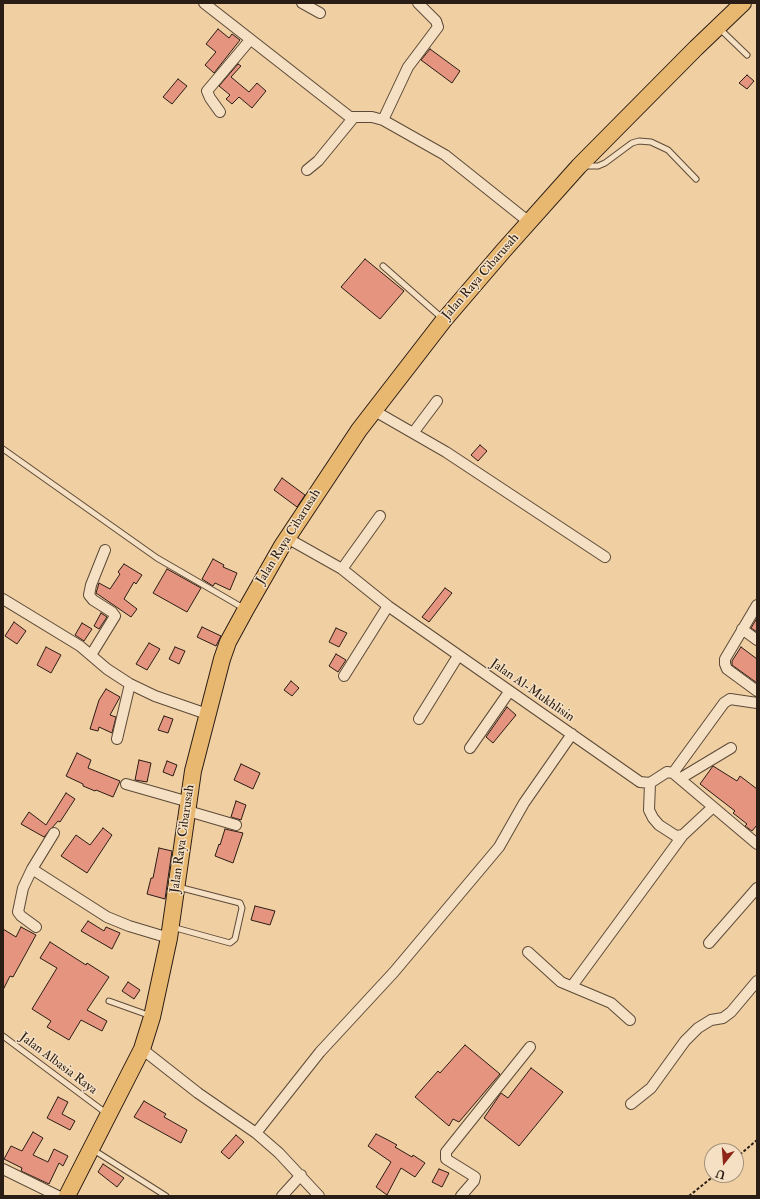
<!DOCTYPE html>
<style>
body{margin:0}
#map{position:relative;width:760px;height:1199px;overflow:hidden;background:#f0cfa2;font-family:"IM FELL Double Pica",serif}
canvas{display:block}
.frame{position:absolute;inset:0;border:4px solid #2a1d15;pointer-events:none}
.north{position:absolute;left:704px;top:1143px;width:40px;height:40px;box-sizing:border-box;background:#f5e0c3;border:1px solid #a4927d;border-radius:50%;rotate:197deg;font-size:11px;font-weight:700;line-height:16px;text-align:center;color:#2a1d15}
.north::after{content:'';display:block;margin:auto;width:14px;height:18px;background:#8f2418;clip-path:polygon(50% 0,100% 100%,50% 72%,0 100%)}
</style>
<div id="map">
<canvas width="760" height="1199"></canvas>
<div class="frame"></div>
<div class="north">U</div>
</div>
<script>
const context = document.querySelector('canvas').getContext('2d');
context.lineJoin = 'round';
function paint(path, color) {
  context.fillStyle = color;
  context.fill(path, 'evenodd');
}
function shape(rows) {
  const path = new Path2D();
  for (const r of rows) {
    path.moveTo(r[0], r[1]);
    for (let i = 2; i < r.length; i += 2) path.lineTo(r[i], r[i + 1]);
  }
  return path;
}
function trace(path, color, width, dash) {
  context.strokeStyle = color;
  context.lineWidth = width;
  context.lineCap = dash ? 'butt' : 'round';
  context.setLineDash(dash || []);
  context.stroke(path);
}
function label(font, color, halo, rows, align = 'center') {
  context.font = font + ' "IM FELL Double Pica",serif';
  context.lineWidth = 3;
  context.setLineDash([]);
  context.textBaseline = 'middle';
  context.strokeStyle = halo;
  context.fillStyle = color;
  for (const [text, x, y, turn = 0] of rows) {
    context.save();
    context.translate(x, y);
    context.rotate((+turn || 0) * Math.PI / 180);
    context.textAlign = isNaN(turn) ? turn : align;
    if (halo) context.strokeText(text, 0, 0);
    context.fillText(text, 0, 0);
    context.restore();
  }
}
const building = shape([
 [218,29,229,38,232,34,240,40,214,73,205,65,216,52,206,44,218,29],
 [430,49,460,71,452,83,421,60,430,49],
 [238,64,241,66,231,77,249,92,257,83,266,91,252,108,239,97,232,104,226,99,230,95,219,86,238,64],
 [747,75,754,81,747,89,739,83,747,75],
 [178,79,187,86,172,104,163,97,178,79],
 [365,259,404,291,380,319,341,287,365,259],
 [480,445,487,451,478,461,471,455,480,445],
 [282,478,305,495,297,507,274,490,282,478],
 [213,559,224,565,223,567,237,573,230,590,215,583,213,586,202,579,213,559],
 [124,564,142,575,136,584,134,582,124,599,137,609,131,617,96,593,99,583,110,589,120,574,118,572,124,564],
 [167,569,201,588,187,612,153,593,167,569],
 [445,588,452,593,429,622,422,617,445,588],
 [101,613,107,617,99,629,94,626,101,613],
 [757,618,757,632,751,628,757,618],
 [14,622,26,631,17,644,5,636,14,622],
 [82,623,92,629,84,641,75,635,82,623],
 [202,627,221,636,216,646,197,637,202,627],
 [336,628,347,633,339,647,329,642,336,628],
 [149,643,160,649,147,670,136,664,149,643],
 [46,647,61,655,51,673,37,665,46,647],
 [175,647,185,651,179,664,169,659,175,647],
 [741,647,757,659,757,683,732,665,732,661,741,647],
 [336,654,346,660,338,672,329,666,336,654],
 [291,681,299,688,292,696,284,690,291,681],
 [106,689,120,697,110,715,116,717,112,733,99,727,98,731,90,729,99,700,106,689],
 [507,707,516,715,493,743,486,737,507,707],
 [164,716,173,719,168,733,158,730,164,716],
 [77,753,91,760,88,768,120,781,113,797,96,790,95,791,83,786,83,784,66,776,77,753],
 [139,760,151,763,147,782,135,780,139,760],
 [167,761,177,765,173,776,163,772,167,761],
 [241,764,260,773,253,789,234,780,241,764],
 [713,766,737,781,740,776,757,789,757,825,752,831,745,826,747,824,733,813,735,811,700,784,713,766],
 [66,793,75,799,60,822,58,821,44,837,21,824,29,812,46,825,66,793],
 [236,801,246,805,241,820,231,817,236,801],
 [103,828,112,835,87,873,61,856,76,835,90,845,103,828],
 [225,829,243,833,233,863,215,856,219,844,220,845,225,829],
 [159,848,172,851,165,899,147,894,151,878,153,878,159,848],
 [255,906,275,911,270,925,251,920,255,906],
 [88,921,104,931,106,927,120,933,112,949,81,931,88,921],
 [21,927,36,935,13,977,10,976,3,990,3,929,16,937,21,927],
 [50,942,86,965,87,963,109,977,87,1010,107,1021,102,1031,81,1020,69,1040,47,1027,51,1021,32,1009,57,968,40,958,50,942],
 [128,982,140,990,134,999,122,991,128,982],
 [465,1045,500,1074,459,1122,453,1119,449,1126,415,1097,438,1071,440,1073,465,1045],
 [531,1068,563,1092,519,1146,484,1118,501,1093,508,1098,531,1068],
 [58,1097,68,1102,62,1114,75,1121,70,1130,47,1118,58,1097],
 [144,1101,166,1114,164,1117,187,1130,181,1143,134,1117,144,1101],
 [33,1132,43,1138,33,1155,48,1162,54,1149,68,1156,63,1166,59,1163,49,1184,21,1171,22,1168,4,1159,11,1146,22,1151,33,1132],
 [376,1134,388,1140,397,1145,395,1147,412,1157,413,1155,425,1163,415,1177,401,1168,387,1195,376,1187,391,1162,368,1146,376,1134],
 [236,1135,244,1142,229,1159,221,1152,236,1135],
 [103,1164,124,1178,117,1187,98,1172,103,1164],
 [439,1169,449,1173,442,1187,432,1182,439,1169]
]);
paint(building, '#e4947f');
trace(building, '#2a1d15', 1);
const service = shape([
 [720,29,747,55],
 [584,166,598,166,605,163,632,143,639,141,651,142,668,150,696,179],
 [383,266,442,318],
 [3,449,157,558,245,609],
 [172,927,230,943,235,939,242,908,240,903,178,887],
 [109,1001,151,1016],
 [3,1036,106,1113],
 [92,1149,166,1196]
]);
const minor = shape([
 [204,3,346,114,350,117,372,117,383,120,445,155,529,222],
 [302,3,320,13],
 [220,112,210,98,207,91,250,40],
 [383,120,408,67,438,27,436,21,418,3],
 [307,170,318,161,354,117],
 [373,410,446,452,605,557],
 [413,433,437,401],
 [287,538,342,569,388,606,640,782,650,783,667,772,673,773,757,844],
 [342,569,380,516],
 [3,599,80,646,107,669,130,684,155,696,207,714],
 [757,605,725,659,725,664,727,669,757,691],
 [742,629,757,640],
 [91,655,115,616,112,612,93,600,89,595,91,585,105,550],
 [344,676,388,606],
 [419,719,458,656],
 [117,739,130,684],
 [470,748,509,692],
 [673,773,724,703,730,699,757,703],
 [681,778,731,748],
 [650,783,649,810,653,818,659,825,676,836,683,835,713,807],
 [126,784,189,802],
 [188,811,236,825],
 [54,833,32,869,107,917,129,926,169,938],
 [32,869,23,888,18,912,21,916,36,927],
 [709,943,757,888],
 [528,952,561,982,611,1003,630,1020],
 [572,986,683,835],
 [142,1049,198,1093,256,1133,279,1153,319,1196],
 [631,1104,651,1088,685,1041,698,1028,711,1020,723,1018,731,1012,757,981],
 [256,1133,320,1052,394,972,499,847,524,803,572,734],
 [3,1169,58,1196],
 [282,1196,301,1175],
 [461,1196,474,1181,475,1177,446,1159,446,1152,530,1047]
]);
const primary = shape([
 [67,1196,142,1049,152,1017,169,938,193,771,222,659,228,642,246,609,282,546,359,430,444,320,504,250,579,166,696,48,743,3]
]);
trace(service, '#5c4a38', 7);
trace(minor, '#5c4a38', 12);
trace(primary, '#2a1d15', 18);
trace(shape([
 [736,1158,757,1140],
 [689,1196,715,1175]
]), '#2a1d15', 2, [3, 2]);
trace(service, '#f5e0c3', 5);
trace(minor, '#f5e0c3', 10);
trace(primary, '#e8b871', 16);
label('13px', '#2a1d15', '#f5e0c3', [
 ["Jalan Raya Cibarusah",481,277,-49],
 ["Jalan Raya Cibarusah",289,537,-58],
 ["Jalan Al-Mukhlisin",532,691,35],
 ["Jalan Raya Cibarusah",183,839,-82],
 ["Jalan Albasia Raya",58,1064,37]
]);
</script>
